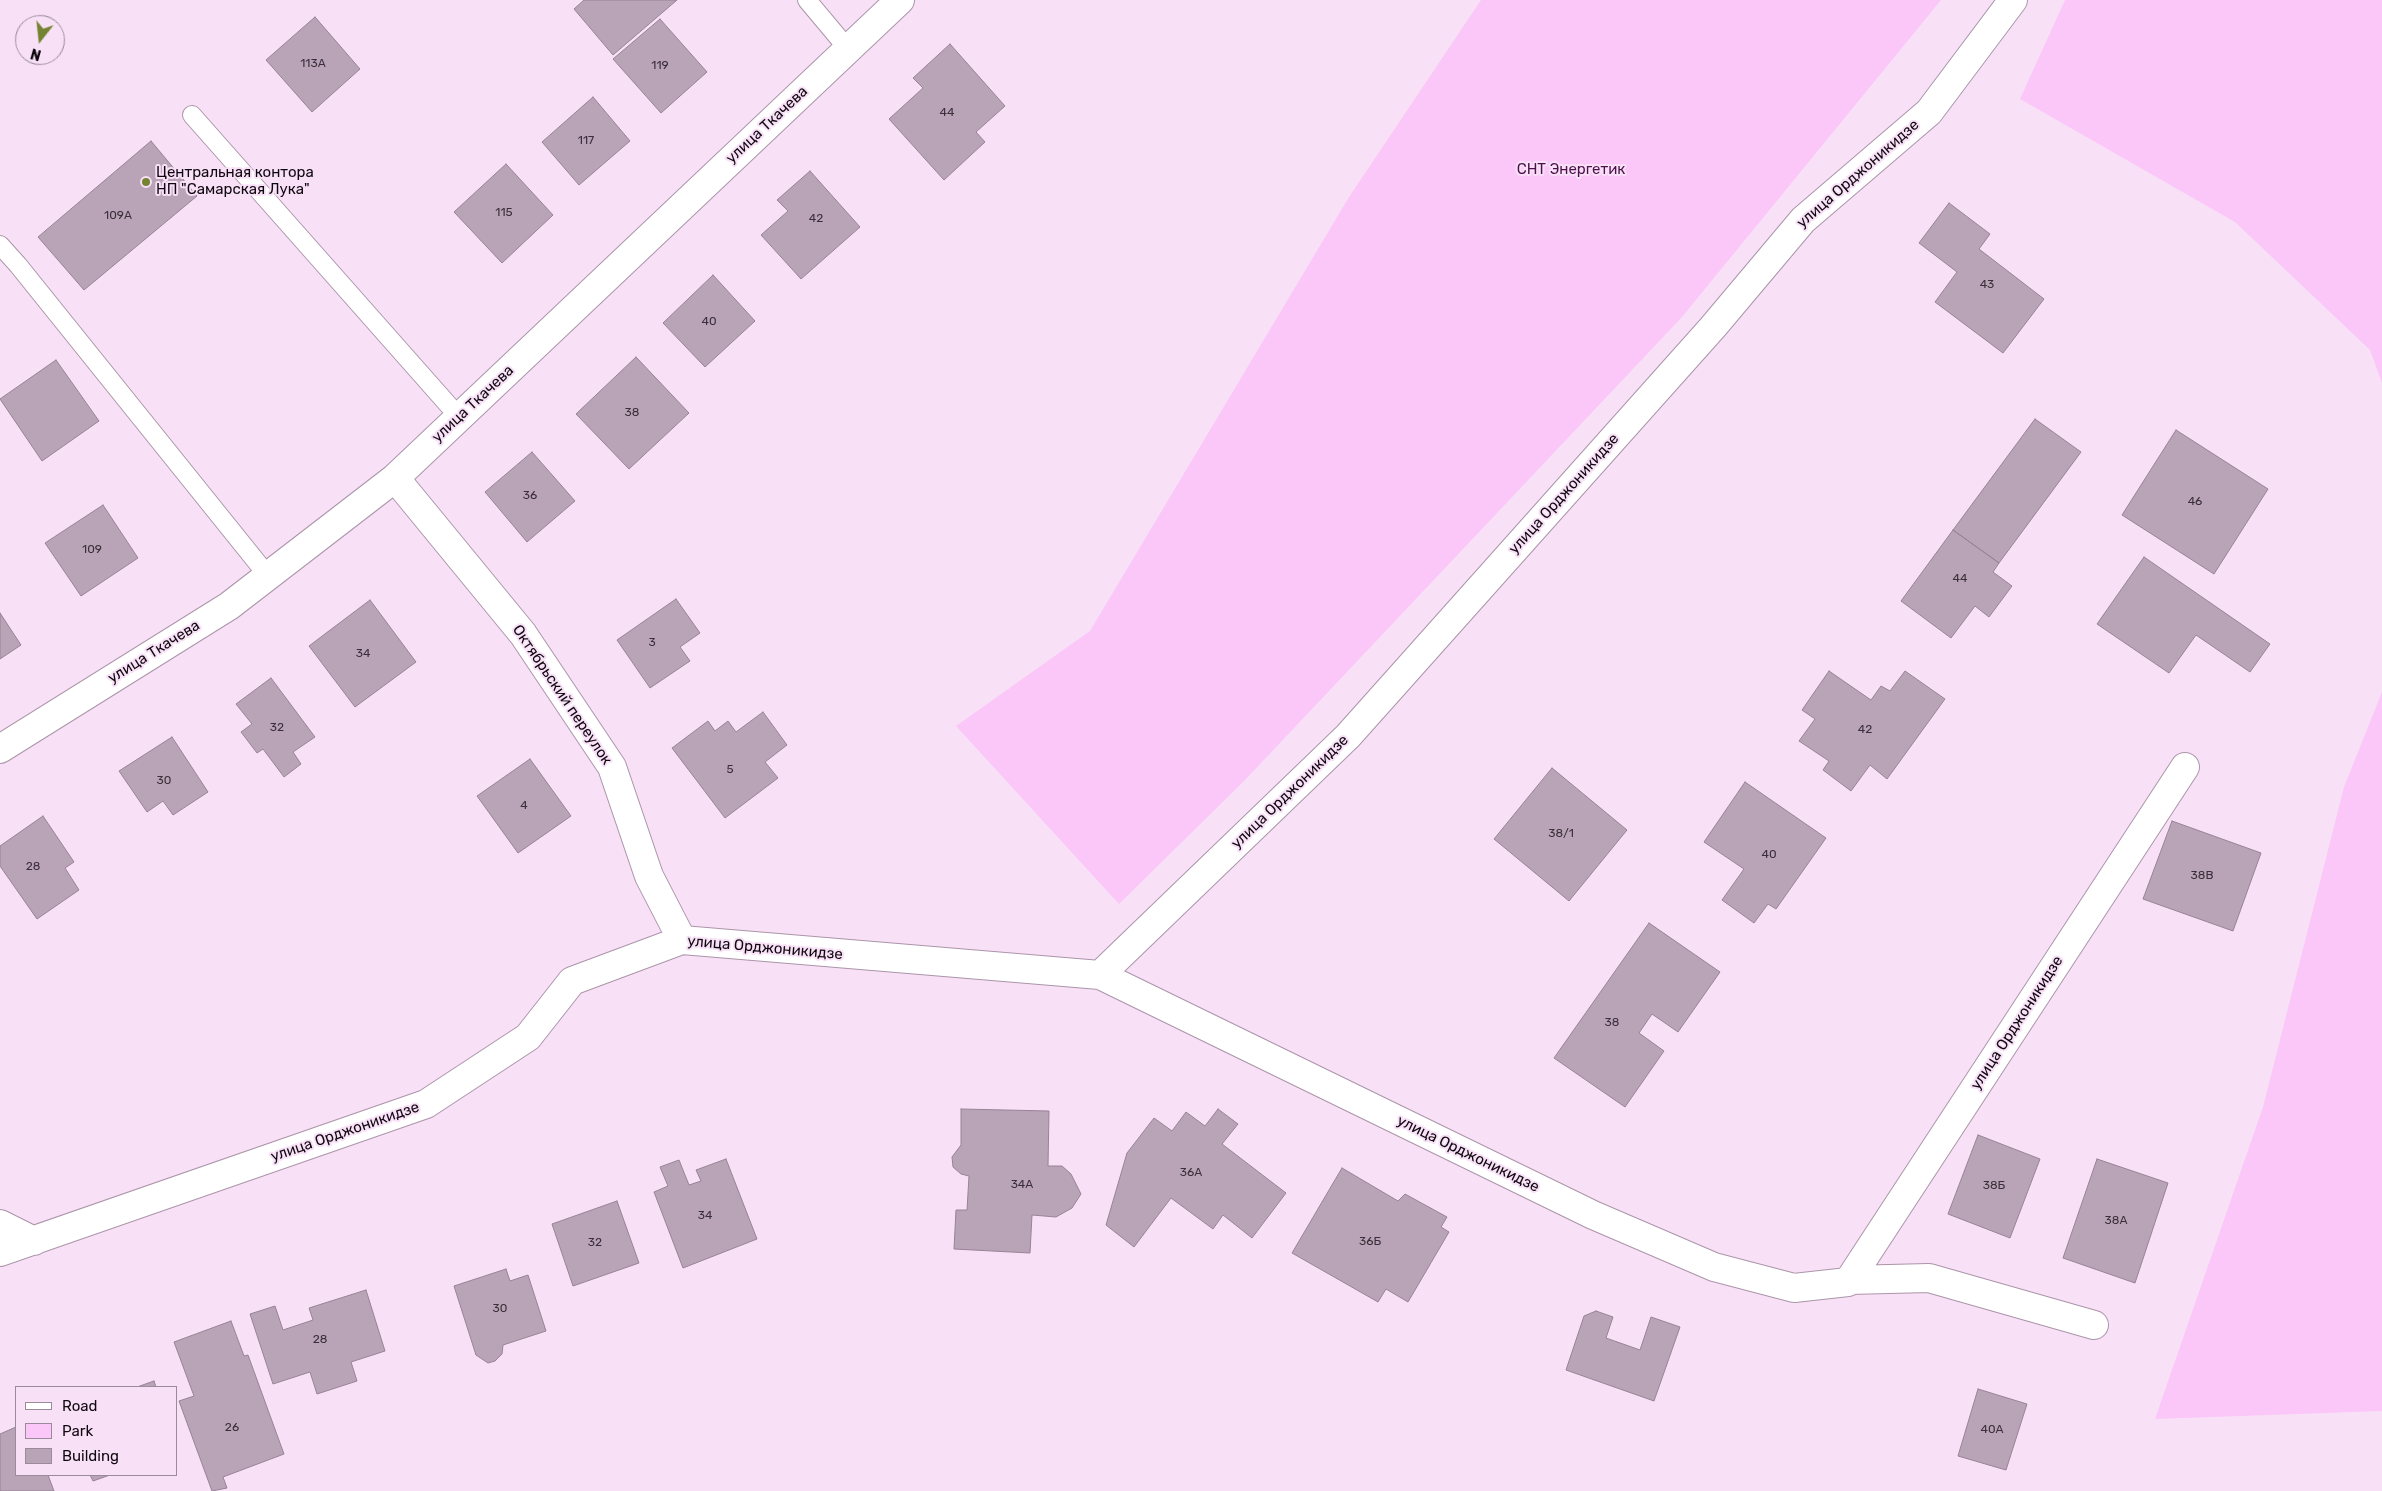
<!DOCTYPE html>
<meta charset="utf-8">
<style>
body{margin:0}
#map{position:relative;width:2382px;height:1491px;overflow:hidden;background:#f8e1f7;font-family:Rubik,sans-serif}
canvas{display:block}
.legend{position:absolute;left:15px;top:1386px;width:162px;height:90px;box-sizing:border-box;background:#f8e1f7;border:1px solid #9b8a9a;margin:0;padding:6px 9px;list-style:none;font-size:15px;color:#10080f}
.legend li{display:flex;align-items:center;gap:10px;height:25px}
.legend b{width:25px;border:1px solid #9b8a9a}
.north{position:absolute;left:15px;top:15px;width:50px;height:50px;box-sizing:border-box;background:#f8e1f7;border:1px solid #9b8a9a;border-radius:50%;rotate:196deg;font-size:14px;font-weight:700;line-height:20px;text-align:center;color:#10080f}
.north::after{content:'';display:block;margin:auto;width:18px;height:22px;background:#758432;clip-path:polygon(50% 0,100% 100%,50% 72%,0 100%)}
</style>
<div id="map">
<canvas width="2382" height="1491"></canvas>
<ul class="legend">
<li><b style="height:6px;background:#fff"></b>Road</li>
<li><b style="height:14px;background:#fbc6f8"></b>Park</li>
<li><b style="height:14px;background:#b9a3b7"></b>Building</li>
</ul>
<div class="north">N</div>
</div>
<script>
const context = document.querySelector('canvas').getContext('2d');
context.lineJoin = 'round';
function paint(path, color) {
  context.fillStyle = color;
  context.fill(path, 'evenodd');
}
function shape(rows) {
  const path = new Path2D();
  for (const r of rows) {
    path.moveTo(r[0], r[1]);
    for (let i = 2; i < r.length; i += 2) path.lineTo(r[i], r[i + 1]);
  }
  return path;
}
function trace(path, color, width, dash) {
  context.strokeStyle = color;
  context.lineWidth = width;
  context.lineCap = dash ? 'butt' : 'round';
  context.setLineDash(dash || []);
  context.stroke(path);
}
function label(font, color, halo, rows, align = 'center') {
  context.font = font + ' Rubik,sans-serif';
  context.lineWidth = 4;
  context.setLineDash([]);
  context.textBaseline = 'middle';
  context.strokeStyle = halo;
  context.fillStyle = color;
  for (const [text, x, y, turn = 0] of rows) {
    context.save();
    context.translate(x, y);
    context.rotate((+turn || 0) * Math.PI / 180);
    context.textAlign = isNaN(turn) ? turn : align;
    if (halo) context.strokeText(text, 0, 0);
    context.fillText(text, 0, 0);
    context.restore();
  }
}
paint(shape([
 [1481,0,1941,0,1682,317,1245,780,1119,904,956,726,1090,631,1349,197],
 [2065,0,2382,0,2382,383,2370,350,2235,222,2020,99],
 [2382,692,2382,1411,2155,1419,2263,1107,2344,787]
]), '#fbc6f8');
const building = shape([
 [584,0,677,0,613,55,574,9,584,0],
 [315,17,360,69,312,112,266,60,315,17],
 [660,19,707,72,661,113,613,59,660,19],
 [950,44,1005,106,976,132,985,142,944,180,889,119,923,88,913,78,950,44],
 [593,97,630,141,579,185,542,142,593,97],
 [151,141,197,196,84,290,38,237,151,141],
 [506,164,553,215,502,263,454,212,506,164],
 [810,171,860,227,801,279,761,235,788,211,777,200,810,171],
 [1949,203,1990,234,1979,249,2044,299,2003,353,1935,302,1957,272,1919,243,1949,203],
 [713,275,755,321,705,367,663,323,713,275],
 [636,357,689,413,629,469,576,414,636,357],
 [56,360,99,421,42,461,0,399,56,360],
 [2035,419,2081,452,1999,563,1953,530,2035,419],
 [2176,430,2268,489,2214,574,2122,515,2176,430],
 [532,452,575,501,527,542,485,492,532,452],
 [103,505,138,558,81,596,45,543,103,505],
 [1953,530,1999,563,1993,572,2012,586,1989,617,1975,606,1951,638,1901,601,1953,530],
 [2144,557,2270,644,2250,672,2196,635,2169,673,2097,624,2144,557],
 [676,599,700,633,680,647,690,661,650,688,617,640,676,599],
 [370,600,416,662,355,707,309,646,370,600],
 [0,613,21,645,0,659,0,613],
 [1829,671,1871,700,1881,686,1890,691,1905,671,1945,699,1887,779,1870,765,1851,791,1823,770,1829,761,1799,741,1815,719,1802,710,1829,671],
 [271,678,315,737,293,752,301,764,284,777,263,749,257,753,241,732,252,724,236,704,271,678],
 [763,712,787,745,765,762,778,778,725,818,672,748,708,721,715,731,728,721,736,732,763,712],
 [172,737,208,792,173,815,163,801,147,812,119,771,172,737],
 [530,759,571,816,518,853,477,796,530,759],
 [1552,768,1627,830,1569,901,1494,839,1552,768],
 [1745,782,1826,838,1776,909,1768,904,1754,923,1722,900,1744,869,1704,842,1745,782],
 [43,816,74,862,65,868,79,890,37,919,0,866,0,846,43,816],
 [2172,821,2261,853,2233,931,2143,899,2172,821],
 [1649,923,1720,972,1678,1032,1652,1014,1639,1033,1664,1051,1625,1107,1554,1058,1649,923],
 [961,1109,1049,1111,1048,1166,1062,1166,1071,1174,1081,1194,1072,1208,1056,1217,1032,1215,1030,1253,954,1249,956,1210,967,1210,969,1176,961,1174,953,1167,952,1157,961,1145,961,1109],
 [1218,1109,1238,1124,1222,1144,1286,1193,1252,1238,1223,1215,1213,1229,1171,1198,1134,1247,1106,1225,1127,1153,1154,1118,1172,1131,1186,1112,1205,1126,1218,1109],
 [1978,1135,2040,1159,2010,1238,1948,1214,1978,1135],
 [726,1159,757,1239,683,1268,654,1192,668,1186,660,1167,679,1160,689,1185,701,1181,696,1170,726,1159],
 [2097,1159,2168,1183,2135,1283,2063,1258,2097,1159],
 [1342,1168,1398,1201,1405,1194,1447,1217,1441,1227,1449,1232,1408,1302,1386,1289,1378,1302,1292,1253,1342,1168],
 [617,1201,639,1263,573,1286,552,1224,617,1201],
 [506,1269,510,1281,528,1275,546,1331,503,1345,502,1354,495,1361,488,1363,476,1355,454,1286,506,1269],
 [366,1290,385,1351,351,1362,357,1381,317,1394,310,1372,273,1384,250,1314,275,1306,283,1330,313,1320,309,1308,366,1290],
 [1596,1311,1613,1317,1606,1338,1640,1350,1651,1317,1680,1327,1654,1401,1566,1370,1584,1316,1596,1311],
 [231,1321,244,1356,248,1355,284,1454,223,1477,227,1488,212,1491,179,1401,194,1396,174,1342,231,1321],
 [154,1381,156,1387,137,1387,154,1381],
 [1978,1389,2027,1404,2006,1470,1958,1456,1978,1389],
 [16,1427,16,1475,48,1475,54,1491,0,1491,0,1434,16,1427],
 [90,1475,110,1475,93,1481,90,1475]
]);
paint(building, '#b9a3b7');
trace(building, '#978296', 1);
const lane = shape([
 [807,0,848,49],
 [192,115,459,417],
 [0,245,18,265,268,576]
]);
const street = shape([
 [395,478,523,634,612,767,649,876,682,940],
 [1100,975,1593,1215,1714,1267,1794,1288,1848,1282,2185,767],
 [0,1224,34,1241],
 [0,1252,426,1104,528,1037,572,981,682,940,1100,975,1348,736,1713,327,1803,220,1929,112,2013,0],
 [1849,1280,1929,1278,2094,1325]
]);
const secondary = shape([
 [0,749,229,606,395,478,900,0]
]);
trace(lane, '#ab95a9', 20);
trace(street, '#ab95a9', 30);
trace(secondary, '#ab95a9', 30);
trace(lane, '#fff', 18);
trace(street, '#fff', 28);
trace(secondary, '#fff', 28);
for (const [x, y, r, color] of [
 [146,182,5,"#758432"]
]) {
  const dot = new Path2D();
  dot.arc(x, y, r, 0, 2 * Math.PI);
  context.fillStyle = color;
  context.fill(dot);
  trace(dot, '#f8e1f7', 2);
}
label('12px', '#3a2f39', null, [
 ["113А",313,64],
 ["119",660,66],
 ["44",947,113],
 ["117",586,141],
 ["115",504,213],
 ["109А",118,216],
 ["42",816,219],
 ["43",1987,285],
 ["40",709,322],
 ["38",632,413],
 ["36",530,496],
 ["46",2195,502],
 ["109",92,550],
 ["44",1960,579],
 ["3",652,643],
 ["34",363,654],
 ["32",277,728],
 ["42",1865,730],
 ["5",730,770],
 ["30",164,781],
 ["4",524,806],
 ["38/1",1561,834],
 ["40",1769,855],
 ["28",33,867],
 ["38В",2202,876],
 ["38",1612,1023],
 ["36А",1191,1173],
 ["34А",1022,1185],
 ["38Б",1994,1186],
 ["34",705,1216],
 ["38А",2116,1221],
 ["36Б",1370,1242],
 ["32",595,1243],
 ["30",500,1309],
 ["28",320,1340],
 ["26",232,1428],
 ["40А",1992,1430]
]);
label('15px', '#10080f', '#f8e1f7', [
 ["улица Ткачева",767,125,-43],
 ["улица Орджоникидзе",1858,174,-41],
 ["улица Ткачева",473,404,-43],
 ["улица Орджоникидзе",1564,494,-48],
 ["улица Ткачева",154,652,-32],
 ["Октябрьский переулок",562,695,56],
 ["улица Орджоникидзе",1290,792,-44],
 ["улица Орджоникидзе",765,948,5],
 ["улица Орджоникидзе",2017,1023,-57],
 ["улица Орджоникидзе",345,1132,-19],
 ["улица Орджоникидзе",1468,1154,26]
]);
label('15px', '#4d104c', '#f8e1f7', [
 ["СНТ Энергетик",1571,170]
]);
label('15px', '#10080f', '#f8e1f7', [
 ["Центральная контора",156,173],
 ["НП \"Самарская Лука\"",156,190]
], 'left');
</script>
